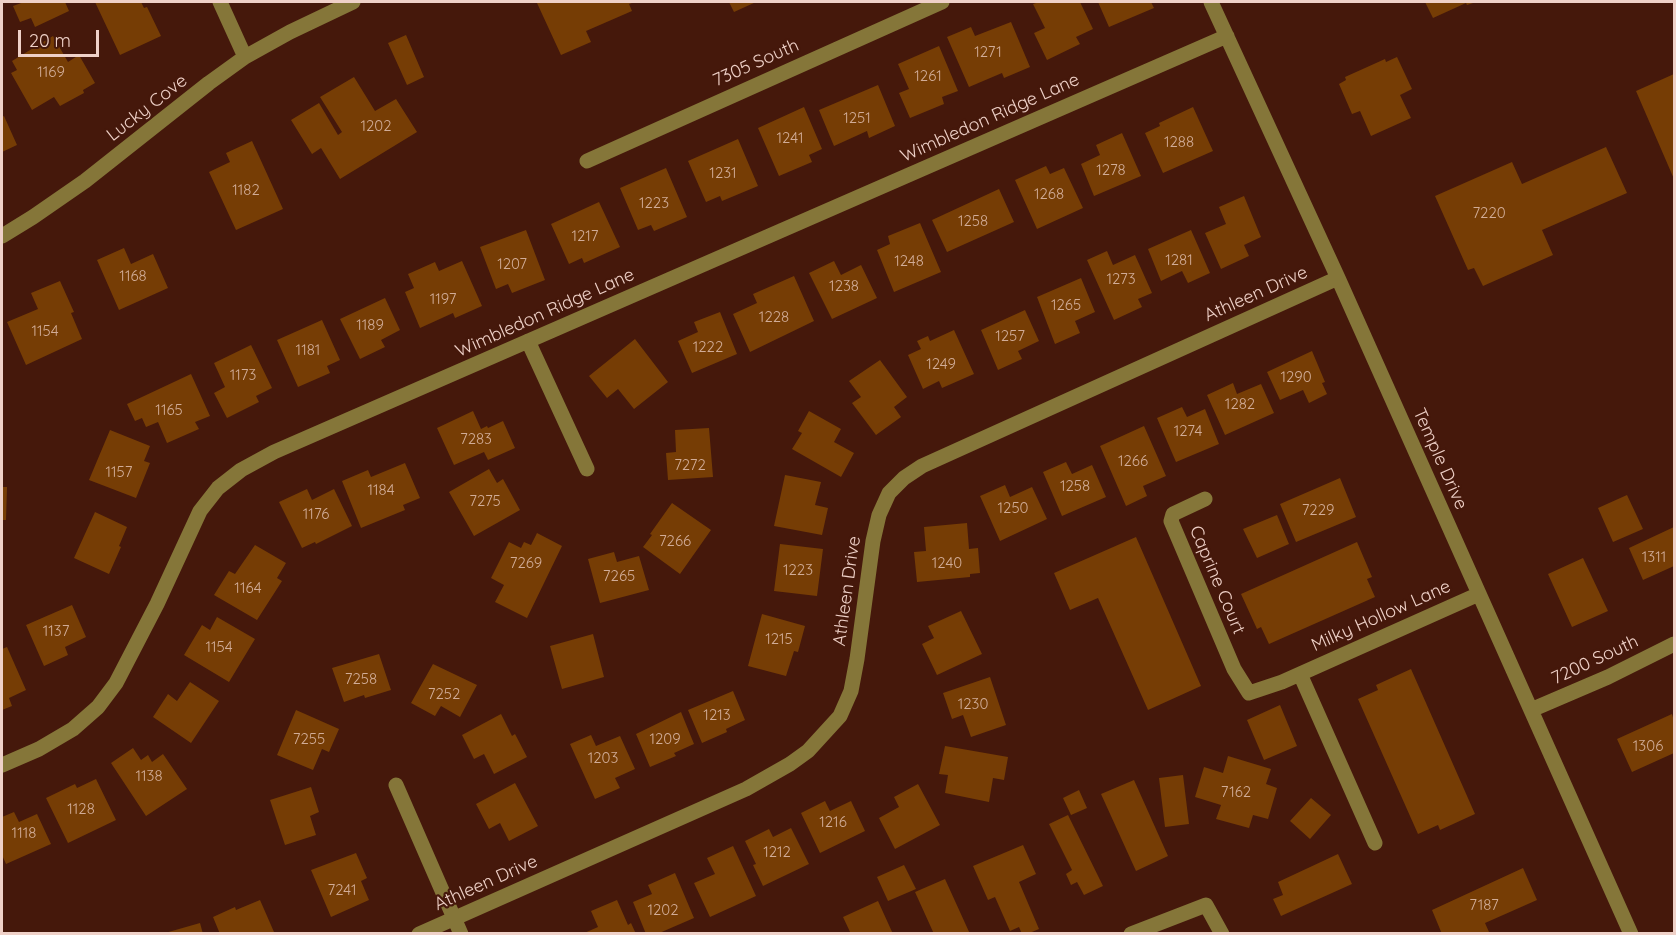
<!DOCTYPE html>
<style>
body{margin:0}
#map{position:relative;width:1676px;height:935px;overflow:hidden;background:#45180b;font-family:Quicksand,sans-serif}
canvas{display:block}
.frame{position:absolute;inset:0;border:3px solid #efd1c8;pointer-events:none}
.scale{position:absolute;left:18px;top:30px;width:81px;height:27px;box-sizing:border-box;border:3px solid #efd1c8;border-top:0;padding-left:8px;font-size:18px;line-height:21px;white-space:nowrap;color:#efd1c8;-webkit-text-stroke:4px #45180b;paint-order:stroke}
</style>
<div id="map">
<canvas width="1676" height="935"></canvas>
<div class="frame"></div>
<div class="scale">20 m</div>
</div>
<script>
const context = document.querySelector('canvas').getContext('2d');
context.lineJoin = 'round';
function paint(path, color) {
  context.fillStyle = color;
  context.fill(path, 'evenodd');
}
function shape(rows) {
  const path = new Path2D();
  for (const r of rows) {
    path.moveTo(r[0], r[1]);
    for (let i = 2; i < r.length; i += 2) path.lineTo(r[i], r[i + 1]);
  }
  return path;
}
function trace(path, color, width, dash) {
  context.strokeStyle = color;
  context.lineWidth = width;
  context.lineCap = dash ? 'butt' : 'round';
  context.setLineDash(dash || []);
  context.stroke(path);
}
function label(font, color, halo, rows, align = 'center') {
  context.font = font + ' Quicksand,sans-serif';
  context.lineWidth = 4.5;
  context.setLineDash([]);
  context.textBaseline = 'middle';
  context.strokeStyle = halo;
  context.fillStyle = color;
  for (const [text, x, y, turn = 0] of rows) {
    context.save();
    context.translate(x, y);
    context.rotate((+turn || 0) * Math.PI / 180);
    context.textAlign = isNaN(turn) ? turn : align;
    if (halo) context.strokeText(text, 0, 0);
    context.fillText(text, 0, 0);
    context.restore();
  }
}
paint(shape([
 [24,2,65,2,69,11,35,27,31,18,20,22,13,6],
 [95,2,141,2,144,8,147,7,161,36,120,55],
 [541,2,635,2,629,4,632,11,586,31,591,42,561,55,537,3],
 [729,2,756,2,734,12],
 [1039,2,1080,2,1093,29,1076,37,1080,44,1047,60,1034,33,1045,28,1033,4],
 [1098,2,1151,2,1154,8,1109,27],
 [1425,2,1476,2,1467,5,1466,3,1433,18],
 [1011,22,1030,67,1004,78,1002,73,969,87,947,37,971,27,975,36],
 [406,35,424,77,407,85,388,43],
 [53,36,68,62,79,55,95,83,83,90,84,93,60,106,54,97,32,110,11,73,17,70,12,61],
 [939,46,958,91,942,97,944,104,910,118,899,93,909,89,898,64],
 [1397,57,1412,89,1400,95,1411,118,1371,136,1360,111,1352,114,1339,84,1346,80,1345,77,1385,59,1386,62],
 [1674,74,1674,179,1636,91],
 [354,77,375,111,396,99,417,132,340,179,321,148,312,154,291,120,319,103,338,135,342,132,320,97],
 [878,85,895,126,869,138,867,131,834,146,819,110],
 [804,107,822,149,809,155,812,162,779,176,758,128],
 [1193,107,1213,151,1163,173,1145,133,1160,126,1159,123],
 [4,116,17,145,2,152,2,117],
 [1122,133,1141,176,1094,196,1081,164,1100,155,1096,145],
 [738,139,758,186,722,201,720,196,706,202,688,161],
 [252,141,283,209,236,230,209,172,230,162,226,153],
 [1606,147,1627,193,1542,230,1553,255,1483,286,1474,268,1468,270,1435,196,1512,162,1522,184],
 [1046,166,1050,174,1064,168,1083,208,1037,229,1015,180],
 [666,168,687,217,654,231,651,225,638,230,620,188],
 [999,189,1014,222,947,252,932,220],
 [1244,196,1261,237,1244,245,1249,256,1221,269,1205,233,1226,224,1219,207],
 [599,202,620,247,584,263,582,258,569,264,551,224],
 [920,223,941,272,894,292,877,250,890,244,888,236],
 [526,230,545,280,512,293,508,284,496,289,480,247],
 [1191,230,1210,273,1188,283,1182,271,1161,281,1148,249],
 [124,248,131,264,153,254,168,288,119,310,97,260],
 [1107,251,1113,265,1135,255,1152,293,1138,299,1142,307,1114,320,1087,260],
 [462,261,482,306,455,318,453,313,420,328,405,292,414,288,408,274,435,262,439,271],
 [834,261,841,275,861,265,877,298,832,319,809,273],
 [794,276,814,321,750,352,733,314,757,303,753,294],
 [1081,278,1095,312,1075,321,1080,333,1055,344,1037,297],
 [60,281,74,312,71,313,82,339,26,365,7,322,38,309,31,293],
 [385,298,400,330,381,340,385,347,360,359,340,319],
 [1025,310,1039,341,1018,351,1022,359,998,370,981,330],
 [720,312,737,354,692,373,678,341,698,332,694,322],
 [322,320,340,360,327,366,330,373,298,387,277,340],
 [954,330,974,374,942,388,939,381,923,389,908,355,921,349,917,341,928,336,930,341],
 [635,339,668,382,634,409,618,389,607,398,589,376],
 [251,345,272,388,256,396,259,402,227,418,214,393,225,387,214,363],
 [1312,351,1325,382,1322,383,1327,394,1309,403,1303,390,1280,400,1267,372],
 [880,360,907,397,894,407,901,417,876,435,852,403,861,397,849,381],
 [191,374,210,416,195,422,199,429,167,443,158,422,146,427,142,418,135,421,127,404],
 [1233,383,1237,394,1261,384,1274,413,1225,435,1207,395],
 [1182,407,1187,417,1205,409,1219,444,1176,462,1157,418],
 [473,411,481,429,487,426,488,428,503,421,515,448,488,460,484,452,454,465,437,428],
 [809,411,841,429,834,442,854,453,841,477,792,449,802,433,798,431],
 [1144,426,1166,476,1143,486,1147,496,1126,506,1100,446],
 [709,428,713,477,668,480,666,453,676,452,675,430],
 [110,430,150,446,144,461,150,463,136,498,89,480],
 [1066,462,1072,474,1092,465,1106,497,1062,516,1043,472],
 [405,463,420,498,403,505,405,510,361,528,342,481,368,470,371,477],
 [489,469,497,483,503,479,520,510,474,536,449,492],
 [785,475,821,482,815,505,828,508,822,535,774,526],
 [1340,478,1356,517,1296,542,1280,504],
 [1005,485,1010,497,1032,487,1047,519,1000,541,980,496],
 [2,487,7,487,6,520,2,520],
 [307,489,312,500,334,489,352,526,316,544,315,542,302,548,279,502],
 [1627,495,1643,529,1613,542,1598,508],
 [672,503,711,530,680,574,643,547,652,535,650,534],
 [95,512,127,527,119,546,121,547,109,574,74,558],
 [1277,515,1289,544,1257,558,1243,529],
 [967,523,969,549,978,548,980,573,970,574,970,577,917,582,914,552,926,551,924,527],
 [1674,527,1674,566,1643,580,1629,548],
 [537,533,562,546,527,618,495,602,504,585,491,578,509,542,521,548,524,542,531,545],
 [1136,537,1201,686,1148,710,1098,598,1070,610,1054,573],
 [1357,542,1372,577,1367,579,1375,597,1269,644,1261,627,1257,629,1241,594],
 [780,544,823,549,817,596,774,591],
 [255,545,286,563,277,578,282,581,257,620,214,595,229,571,235,574],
 [614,552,617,562,639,556,649,590,600,603,588,559],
 [1583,558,1608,611,1572,627,1548,574],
 [72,605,86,637,65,647,68,655,44,666,26,625],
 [961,611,982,654,937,675,922,644,934,638,928,626],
 [762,614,805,626,798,652,794,651,786,676,748,666],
 [217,617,255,639,229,682,184,655,202,625,210,630],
 [593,634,604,677,562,689,550,646],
 [7,647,26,690,9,698,12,706,2,710,2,649],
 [379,654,391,690,365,698,364,695,344,702,332,668],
 [433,664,477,685,460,717,441,706,435,716,411,703],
 [1411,669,1475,814,1440,830,1438,825,1418,834,1358,699,1378,690,1376,685],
 [990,677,1006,725,971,737,963,715,952,719,943,693],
 [190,682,219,701,191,743,153,717,168,694,177,701],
 [733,691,745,720,726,729,727,732,702,743,688,710],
 [1280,705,1297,746,1264,760,1247,720],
 [296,710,339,729,329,752,322,749,313,770,277,755],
 [681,712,694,744,674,753,676,756,650,767,636,734],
 [501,714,512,736,515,734,527,757,494,774,484,754,474,759,462,735],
 [1672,714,1674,721,1674,753,1632,772,1617,739],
 [591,735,596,746,620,736,635,769,615,778,620,788,595,799,570,744],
 [945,746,1008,757,1004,780,993,778,989,802,945,793,948,775,939,774],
 [133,748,141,760,148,755,152,762,163,754,187,789,146,816,111,763],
 [1228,756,1271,769,1266,784,1277,788,1268,819,1253,815,1249,828,1216,819,1221,805,1195,797,1204,767,1223,773],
 [1183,775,1189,824,1165,827,1159,778],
 [96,779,116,820,68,843,46,798,75,784,77,788],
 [1134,780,1168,856,1136,871,1101,794],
 [515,783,538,826,509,841,500,823,489,829,476,804],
 [918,784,940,825,895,849,879,818,899,807,894,797],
 [311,787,319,812,310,816,316,835,285,845,270,800],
 [1079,790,1087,808,1071,815,1063,798],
 [1311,798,1331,815,1310,839,1290,821],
 [825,801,830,811,851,801,865,831,820,853,801,813],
 [14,812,19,822,37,814,51,844,6,864,2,855,2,817],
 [1068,815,1103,886,1084,895,1077,882,1071,885,1066,874,1072,870,1049,824],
 [791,828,809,864,763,886,753,865,756,864,745,841,769,829,773,837],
 [1023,845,1036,874,1019,882,1039,929,1027,934,1022,934,1019,927,1010,931,995,897,988,900,973,866],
 [733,846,756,896,710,917,694,883,715,874,707,858],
 [356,853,367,878,361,881,369,900,331,917,311,870],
 [1338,854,1352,884,1281,916,1273,899,1283,895,1278,882],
 [904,865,916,889,888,901,877,877],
 [1523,868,1537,900,1485,923,1489,932,1485,934,1442,934,1432,910],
 [675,873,694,918,657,934,646,934,633,902,652,894,648,885],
 [945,879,970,934,934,934,915,892],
 [260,900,274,932,220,934,213,917,235,907,236,910],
 [617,900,628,925,631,923,636,934,582,934,598,927,591,911],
 [878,901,893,934,851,934,843,917],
 [200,923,203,934,165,934,165,933]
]), '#763d05');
trace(shape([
 [220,2,245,57],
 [1211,2,1338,278,1631,934],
 [587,161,942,2],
 [2,236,33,217,85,181,209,83,245,57,290,32,353,2],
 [528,341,587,469],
 [1205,499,1173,514,1171,521,1234,669,1249,693,1282,682,1479,594],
 [1300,674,1375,843],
 [1531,710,1608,677,1674,644],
 [2,765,39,749,73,729,98,707,116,683,157,604,200,511,218,488,241,470,274,452,1227,36],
 [396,785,461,934],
 [419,934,746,789,790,764,808,751,840,716,851,691,857,659,873,541,879,515,889,493,904,478,922,466,1338,278],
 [1131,934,1206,905,1222,934]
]), '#857639', 15);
label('15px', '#d1ac97', null, [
 ["1271",988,52],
 ["1169",51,72],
 ["1261",928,76],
 ["1251",857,118],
 ["1202",376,126],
 ["1241",790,138],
 ["1288",1179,142],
 ["1278",1111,170],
 ["1231",723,173],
 ["1182",246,190],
 ["1268",1049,194],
 ["1223",654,203],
 ["7220",1489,213],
 ["1258",973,221],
 ["1217",585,236],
 ["1281",1179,260],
 ["1248",909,261],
 ["1207",512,264],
 ["1168",133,276],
 ["1273",1121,279],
 ["1238",844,286],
 ["1197",443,299],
 ["1265",1066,305],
 ["1228",774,317],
 ["1189",370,325],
 ["1154",45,331],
 ["1257",1010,336],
 ["1222",708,347],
 ["1181",308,350],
 ["1249",941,364],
 ["1173",243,375],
 ["1290",1296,377],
 ["1282",1240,404],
 ["1165",169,410],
 ["1274",1188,431],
 ["7283",476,439],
 ["1266",1133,461],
 ["7272",690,465],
 ["1157",119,472],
 ["1258",1075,486],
 ["1184",381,490],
 ["7275",485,501],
 ["1250",1013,508],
 ["7229",1318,510],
 ["1176",316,514],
 ["7266",675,541],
 ["1311",1654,557],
 ["7269",526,563],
 ["1240",947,563],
 ["1223",798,570],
 ["7265",619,576],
 ["1164",248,588],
 ["1137",56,631],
 ["1215",779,639],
 ["1154",219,647],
 ["7258",361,679],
 ["7252",444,694],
 ["1230",973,704],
 ["1213",717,715],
 ["7255",309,739],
 ["1209",665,739],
 ["1306",1648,746],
 ["1203",603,758],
 ["1138",149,776],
 ["7162",1236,792],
 ["1128",81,809],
 ["1216",833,822],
 ["1118",24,833],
 ["1212",777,852],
 ["7241",342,890],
 ["7187",1484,905],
 ["1202",663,910]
]);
label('18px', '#efd1c8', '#45180b', [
 ["7305 South",756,63,-24],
 ["Lucky Cove",147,108,-38],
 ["Wimbledon Ridge Lane",990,118,-24],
 ["Athleen Drive",1256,294,-24],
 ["Wimbledon Ridge Lane",545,313,-24],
 ["Temple Drive",1440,459,66],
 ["Caprine Court",1217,580,67],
 ["Athleen Drive",847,591,-82],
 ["Milky Hollow Lane",1381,616,-24],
 ["7200 South",1595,660,-25],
 ["Athleen Drive",486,883,-24]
]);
</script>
